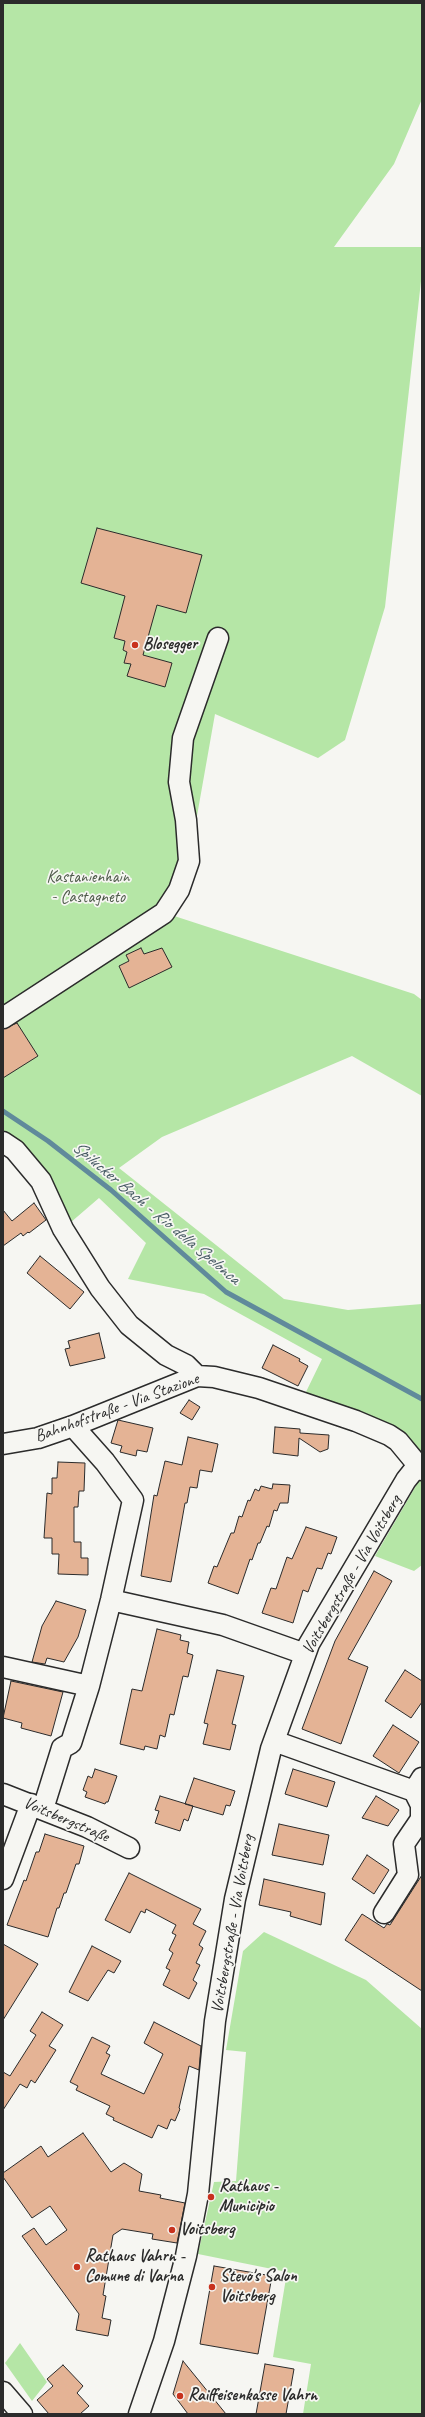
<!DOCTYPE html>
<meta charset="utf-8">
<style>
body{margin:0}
#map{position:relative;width:425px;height:2417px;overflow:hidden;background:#f6f6f2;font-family:Caveat,sans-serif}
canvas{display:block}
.frame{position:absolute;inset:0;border:4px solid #2b2b2b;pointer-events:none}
</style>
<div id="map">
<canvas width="425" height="2417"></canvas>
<div class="frame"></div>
</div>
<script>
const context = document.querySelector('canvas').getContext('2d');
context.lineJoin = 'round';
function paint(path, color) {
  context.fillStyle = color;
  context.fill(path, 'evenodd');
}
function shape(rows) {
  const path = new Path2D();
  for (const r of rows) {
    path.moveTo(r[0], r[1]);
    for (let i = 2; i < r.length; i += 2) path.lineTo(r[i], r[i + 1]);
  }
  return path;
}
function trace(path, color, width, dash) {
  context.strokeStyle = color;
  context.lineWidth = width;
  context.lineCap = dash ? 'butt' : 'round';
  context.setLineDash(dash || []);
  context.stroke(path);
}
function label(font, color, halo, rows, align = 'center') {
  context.font = font + ' Caveat,sans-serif';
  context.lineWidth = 3.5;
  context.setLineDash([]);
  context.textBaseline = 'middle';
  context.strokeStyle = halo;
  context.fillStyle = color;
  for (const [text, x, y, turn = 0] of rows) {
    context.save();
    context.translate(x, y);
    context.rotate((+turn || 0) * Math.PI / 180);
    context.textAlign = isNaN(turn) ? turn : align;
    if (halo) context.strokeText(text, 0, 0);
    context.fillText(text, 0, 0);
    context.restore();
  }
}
paint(shape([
 [3,3,422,3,422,99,394,164,334,247,422,247,422,272,385,607,345,740,318,758,215,714,189,861,165,913,414,994,422,1000,422,1096,352,1056,162,1137,119,1168,284,1299,348,1310,422,1304,422,1565,414,1571,375,1556,417,1484,421,1467,414,1447,305,1394,322,1359,204,1294,128,1279,146,1243,99,1198,63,1229,3,1142],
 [264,1932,366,1980,422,2029,422,2414,303,2414,311,2364,273,2357,287,2272,198,2254,214,2182,236,2181,246,2052,226,2050,243,1951],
 [20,2343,47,2382,32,2401,5,2363]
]), '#b5e6a6');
trace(shape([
 [3,1111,48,1141,111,1190,226,1292,422,1399]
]), '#608a9b', 5);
const building = shape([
 [97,528,202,555,186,613,157,605,143,655,172,663,165,687,127,676,131,664,124,663,127,652,123,650,125,641,114,638,125,596,81,583,97,528],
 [141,948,144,954,162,948,172,967,129,988,119,966,129,961,126,955,141,948],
 [17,1023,38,1056,3,1078,3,1029,17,1023],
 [34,1203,46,1220,29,1233,28,1232,23,1236,21,1233,3,1246,3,1210,12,1221,34,1203],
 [40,1256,84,1292,70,1309,27,1273,40,1256],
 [99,1333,105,1358,70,1366,65,1349,70,1348,68,1341,99,1333],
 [273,1345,300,1359,299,1361,308,1366,298,1386,262,1368,273,1345],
 [189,1400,200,1407,192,1420,180,1413,189,1400],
 [118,1420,153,1428,147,1452,137,1450,136,1456,120,1452,122,1446,111,1443,118,1420],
 [275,1427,300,1429,300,1433,329,1435,328,1449,320,1452,299,1438,298,1456,273,1453,275,1427],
 [188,1437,218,1444,212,1472,200,1470,197,1488,190,1487,187,1503,185,1503,171,1582,141,1576,154,1495,157,1496,165,1461,182,1465,188,1437],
 [58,1462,85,1463,84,1491,79,1491,78,1507,74,1507,74,1542,81,1542,81,1558,88,1558,88,1575,58,1574,59,1554,52,1554,52,1538,44,1538,47,1493,52,1494,52,1478,57,1478,58,1462],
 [273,1484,290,1485,288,1503,280,1503,277,1511,274,1510,269,1527,267,1526,260,1543,258,1543,252,1560,250,1559,238,1594,208,1583,214,1566,217,1567,231,1533,234,1533,239,1516,242,1517,248,1500,250,1501,255,1489,259,1491,261,1486,272,1489,273,1484],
 [306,1527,337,1537,331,1554,328,1553,322,1569,317,1568,308,1592,303,1590,293,1623,262,1613,271,1588,276,1589,287,1557,292,1559,306,1527],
 [374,1571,392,1581,348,1659,368,1667,341,1744,302,1729,335,1641,374,1571],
 [56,1601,86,1610,78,1637,64,1662,47,1658,45,1664,32,1662,42,1626,56,1601],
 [157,1629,181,1635,180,1640,189,1642,187,1653,193,1655,188,1677,183,1676,174,1715,170,1714,165,1737,160,1735,157,1749,145,1746,144,1750,120,1744,132,1689,142,1691,157,1629],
 [217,1670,244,1676,232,1724,236,1725,230,1750,203,1744,208,1724,204,1723,217,1670],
 [405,1670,422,1681,422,1702,411,1718,385,1701,405,1670],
 [11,1681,63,1692,51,1736,21,1728,22,1723,3,1718,11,1681],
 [393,1725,419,1742,399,1773,373,1756,393,1725],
 [95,1769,117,1776,108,1802,106,1802,105,1804,85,1797,87,1792,83,1790,88,1776,92,1778,95,1769],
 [293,1769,335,1782,327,1807,285,1794,293,1769],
 [194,1778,235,1791,230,1806,226,1805,223,1815,185,1804,194,1778],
 [160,1796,193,1806,188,1821,184,1819,180,1831,155,1823,159,1811,155,1810,160,1796],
 [376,1796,399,1810,388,1826,362,1818,376,1796],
 [279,1824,329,1835,323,1865,272,1855,279,1824],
 [45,1834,84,1846,79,1864,76,1864,66,1893,64,1893,59,1908,57,1908,48,1937,7,1925,24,1880,26,1881,36,1852,39,1852,45,1834],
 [367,1855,389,1870,374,1894,352,1879,367,1855],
 [129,1873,201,1909,193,1924,206,1931,199,1945,203,1948,196,1963,200,1965,193,1980,197,1983,189,1999,163,1985,170,1970,166,1968,173,1953,169,1950,176,1935,172,1933,176,1925,146,1909,145,1913,141,1911,130,1933,105,1920,129,1873],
 [422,1875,422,1991,345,1940,362,1914,384,1928,387,1924,390,1925,422,1875],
 [264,1879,325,1893,321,1925,290,1916,291,1912,259,1905,264,1879],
 [3,1944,38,1964,3,2020,3,1944],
 [92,1946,121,1961,114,1973,108,1970,88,2001,69,1992,92,1946],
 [42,2012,63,2025,49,2046,56,2050,35,2083,31,2080,27,2088,20,2084,3,2110,3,2072,10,2076,36,2035,30,2031,42,2012],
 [154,2022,201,2046,199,2070,189,2066,179,2108,180,2109,175,2121,171,2119,167,2129,158,2125,152,2138,113,2120,114,2118,106,2114,110,2106,76,2090,78,2086,70,2082,92,2037,110,2046,106,2053,110,2055,101,2074,144,2094,163,2054,144,2043,154,2022],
 [83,2133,111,2172,124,2163,142,2174,139,2191,161,2195,160,2198,185,2203,177,2243,152,2239,153,2234,122,2229,113,2235,103,2295,106,2296,102,2318,111,2320,108,2336,76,2330,79,2314,22,2236,34,2228,46,2245,67,2230,50,2206,32,2218,3,2177,3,2173,41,2146,48,2157,83,2133],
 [214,2266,272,2276,258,2354,200,2344,214,2266],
 [183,2361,226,2414,188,2414,173,2394,183,2361],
 [265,2364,294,2369,286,2414,256,2414,265,2364],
 [63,2365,83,2386,77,2393,89,2406,80,2414,49,2414,37,2400,53,2386,47,2379,63,2365]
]);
paint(building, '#e4b395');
trace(building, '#2b2b2b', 1);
const minor = shape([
 [3,1018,164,913,179,890,189,861,186,820,179,782,183,738,218,638],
 [3,1142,15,1150,41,1181,63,1229,100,1288,129,1325,166,1355,186,1365,197,1376],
 [3,1444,38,1438,73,1426,197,1376,214,1377,259,1388,356,1421,389,1435,398,1441,422,1470],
 [111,1600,223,1625,305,1654],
 [3,1667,89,1686],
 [274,1741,414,1791,422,1778],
 [3,1794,87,1827,129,1848],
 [43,1809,62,1748,71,1743,89,1686,111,1600,133,1500,105,1462,73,1426],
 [3,1879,31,1804],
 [384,1913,408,1875,404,1844,421,1819,421,1805,414,1791],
 [3,2392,22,2414],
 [139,2414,164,2341,186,2256,198,2194,215,2021,235,1899,271,1749,309,1644,406,1480,418,1465]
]);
trace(minor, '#2b2b2b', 23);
trace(minor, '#f6f6f2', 20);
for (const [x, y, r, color] of [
 [135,645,4,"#c8321e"],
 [211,2197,4,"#c8321e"],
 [172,2230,4,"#c8321e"],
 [77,2267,4,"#c8321e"],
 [212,2287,4,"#c8321e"],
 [180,2396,4,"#c8321e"]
]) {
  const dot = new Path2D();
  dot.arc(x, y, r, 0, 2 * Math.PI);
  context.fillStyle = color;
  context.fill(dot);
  trace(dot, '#f6f6f2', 1.5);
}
label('bold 17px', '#2b2b2b', '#f6f6f2', [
 ["Blosegger",143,645],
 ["Rathaus -",219,2187],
 ["Municipio",219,2207],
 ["Voitsberg",180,2230],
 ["Rathaus Vahrn -",85,2257],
 ["Comune di Varna",85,2277],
 ["Stevo's Salon",220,2277],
 ["Voitsberg",220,2297],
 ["Raiffeisenkasse Vahrn",188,2396]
], 'left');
label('17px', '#4e5a4a', '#f6f6f2', [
 ["Kastanienhain",88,878],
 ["- Castagneto",88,898]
]);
label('17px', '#2b2b2b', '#f6f6f2', [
 ["Bahnhofstraße - Via Stazione",117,1408,-20],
 ["Voitsbergstraße - Via Voitsberg",352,1575,-60],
 ["Voitsbergstraße",66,1820,23],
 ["Voitsbergstraße - Via Voitsberg",233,1924,-80]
]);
label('italic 18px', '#465a63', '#f6f6f2', [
 ["Spilucker Bach - Rio della Spelonca",156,1213,40]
]);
</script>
